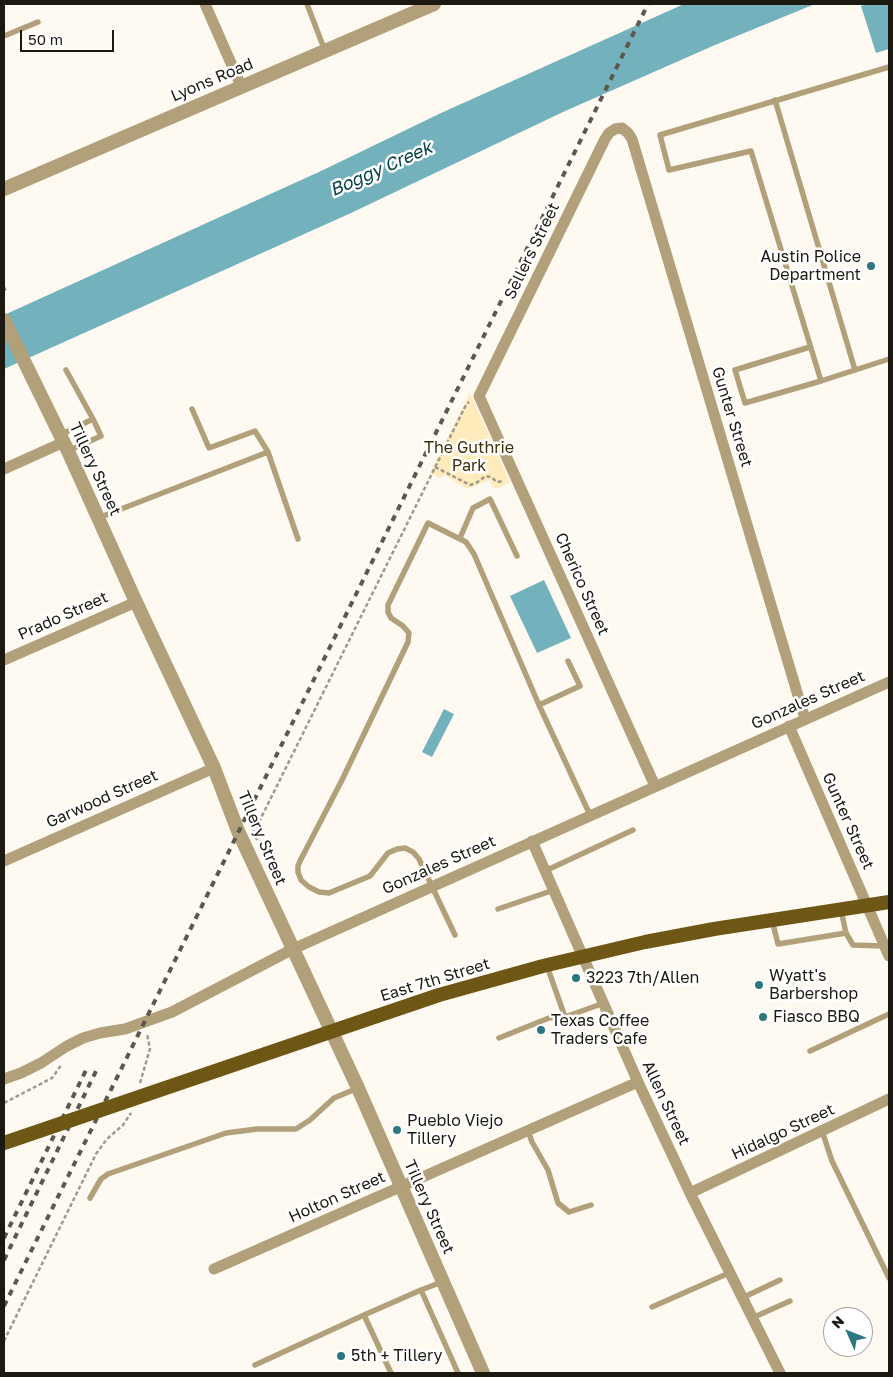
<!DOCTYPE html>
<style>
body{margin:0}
#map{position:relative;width:893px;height:1377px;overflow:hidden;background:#fefaf2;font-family:"Golos Text",sans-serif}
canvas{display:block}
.frame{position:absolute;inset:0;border:5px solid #1c1911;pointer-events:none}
.north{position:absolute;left:823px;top:1307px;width:50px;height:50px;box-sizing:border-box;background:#fff;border:1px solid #a4a3a0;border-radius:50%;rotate:314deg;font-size:14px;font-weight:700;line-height:20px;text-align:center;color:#1c1911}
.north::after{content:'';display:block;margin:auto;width:18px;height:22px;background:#2e7680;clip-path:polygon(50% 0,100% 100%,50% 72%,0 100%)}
.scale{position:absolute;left:20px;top:30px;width:94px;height:22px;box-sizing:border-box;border:2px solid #1c1911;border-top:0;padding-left:6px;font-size:15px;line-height:18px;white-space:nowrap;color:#1c1911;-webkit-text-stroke:4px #fff;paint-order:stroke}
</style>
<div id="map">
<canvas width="893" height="1377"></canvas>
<div class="frame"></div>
<div class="north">N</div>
<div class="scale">50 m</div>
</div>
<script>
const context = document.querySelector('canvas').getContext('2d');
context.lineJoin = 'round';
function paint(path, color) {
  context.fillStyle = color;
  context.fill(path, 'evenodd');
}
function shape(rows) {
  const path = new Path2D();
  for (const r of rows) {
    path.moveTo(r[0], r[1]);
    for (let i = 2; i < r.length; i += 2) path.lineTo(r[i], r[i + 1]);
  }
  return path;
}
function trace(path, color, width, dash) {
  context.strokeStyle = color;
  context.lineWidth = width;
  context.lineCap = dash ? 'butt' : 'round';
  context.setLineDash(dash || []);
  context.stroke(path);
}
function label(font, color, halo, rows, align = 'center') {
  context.font = font + ' "Golos Text",sans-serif';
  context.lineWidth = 5;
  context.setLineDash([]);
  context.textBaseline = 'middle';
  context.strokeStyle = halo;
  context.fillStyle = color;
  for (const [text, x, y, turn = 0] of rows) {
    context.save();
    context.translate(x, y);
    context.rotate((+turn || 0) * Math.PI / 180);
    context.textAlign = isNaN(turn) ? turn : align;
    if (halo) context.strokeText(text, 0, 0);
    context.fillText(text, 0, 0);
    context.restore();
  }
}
paint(shape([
 [470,393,510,482,496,489,492,486,489,480,468,489,444,475,440,478,430,473]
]), '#ffebbb');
paint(shape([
 [684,4,815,4,715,45,563,112,351,213,4,369,4,315,321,171,441,113],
 [867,4,889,4,889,49,876,53,861,6],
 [544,580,571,638,537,653,510,596],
 [444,709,454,714,432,757,422,752]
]), '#73b2bc');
trace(shape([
 [4,287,6,291],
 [435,467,470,485,476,483,486,476,491,477,497,482,504,481],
 [257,840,254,832,466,405,469,402],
 [140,1083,150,1049,147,1034],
 [4,1103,52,1078,62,1064],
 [4,1341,96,1154,107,1139,123,1125,131,1113]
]), '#9e9a92', 2.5, [4, 2.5]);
trace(shape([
 [307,4,325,51],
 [4,36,38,22],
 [889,67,660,135,669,170,751,151,821,381,889,359],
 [775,100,855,370],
 [810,347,735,370,745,403,821,381],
 [192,409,209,448,255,431,268,452],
 [60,435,93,419,66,370],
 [68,451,101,436,93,419],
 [98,518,268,452,298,539],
 [460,538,473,508,490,499,517,556],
 [539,705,580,686,568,661],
 [545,871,633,830],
 [498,909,554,890],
 [772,920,778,944,846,933,841,910],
 [846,933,853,945,884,946],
 [455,935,419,859,413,852,405,848,397,849,388,853,370,876,329,893,319,892,309,887,301,880,298,872,298,866,300,861,342,780,408,642,409,633,403,626,391,618,388,612,388,605,428,523,466,542,474,554,539,705,590,815],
 [547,966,565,1017,604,1003],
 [499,1038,549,1018,565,1017],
 [810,1051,889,1014],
 [528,1131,532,1142,548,1170,558,1203,569,1212,591,1205],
 [822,1131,832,1161,889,1278],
 [90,1198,101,1179,108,1174,226,1133,257,1129,296,1129,310,1120,334,1098,358,1088],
 [421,1290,442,1282],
 [742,1298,780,1280],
 [652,1307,729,1273],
 [752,1318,790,1301],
 [255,1365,364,1315],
 [391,1373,364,1315,421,1290,458,1373]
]), '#b1a079', 5.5);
trace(shape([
 [205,4,241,86],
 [4,469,64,442],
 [4,660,136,602],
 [789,726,889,956],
 [655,786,479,396,605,139,609,133,615,129,622,128,628,133,632,139,805,719],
 [532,841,638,1082,690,1193,780,1373],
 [4,861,214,768],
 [4,1079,21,1073,41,1063,67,1046,83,1038,100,1033,125,1029,172,1012,293,949,889,682],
 [690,1193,889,1099],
 [214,1269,638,1082]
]), '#b1a079', 11);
trace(shape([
 [4,189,434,4],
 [4,320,68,451,136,602,214,768,238,831,358,1088,483,1373]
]), '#b1a079', 14);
trace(shape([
 [377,1016,439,995,543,966,645,942,714,929,889,902]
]), '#6e5615', 14);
trace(shape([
 [4,1238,88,1066],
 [4,1260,98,1067],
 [4,1306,648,4]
]), '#5b5850', 4, [6, 6]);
trace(shape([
 [4,1143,377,1016]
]), '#6e5615', 14);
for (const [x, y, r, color] of [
 [871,266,5,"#2e7680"],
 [576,978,5,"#2e7680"],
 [759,985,5,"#2e7680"],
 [763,1017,5,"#2e7680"],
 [541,1030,5,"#2e7680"],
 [397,1130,5,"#2e7680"],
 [341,1356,5,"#2e7680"]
]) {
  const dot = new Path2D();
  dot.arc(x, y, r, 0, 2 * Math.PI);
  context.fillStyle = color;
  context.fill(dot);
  trace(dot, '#fff', 2);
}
label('16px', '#1c1911', '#fff', [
 ["Lyons Road",212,80,-23],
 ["Sellers Street",532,251,-64],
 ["Gunter Street",732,417,73],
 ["Tillery Street",95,469,65],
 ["Cherico Street",582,584,66],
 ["Prado Street",63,616,-24],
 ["Gonzales Street",808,700,-24],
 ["Garwood Street",102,799,-24],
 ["Gunter Street",848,821,66],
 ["Tillery Street",262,838,67],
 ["Gonzales Street",439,865,-24],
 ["East 7th Street",435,980,-17],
 ["Allen Street",666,1103,65],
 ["Hidalgo Street",783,1132,-25],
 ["Holton Street",337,1197,-24],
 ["Tillery Street",429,1207,66]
]);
label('16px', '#1c1911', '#fff', [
 ["Austin Police",861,257,"right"],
 ["Department",861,275,"right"],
 ["Wyatt's",769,976],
 ["Barbershop",769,994],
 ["3223 7th/Allen",586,978],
 ["Fiasco BBQ",773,1017],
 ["Texas Coffee",551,1021],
 ["Traders Cafe",551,1039],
 ["Pueblo Viejo",407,1121],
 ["Tillery",407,1139],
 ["5th + Tillery",351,1356]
], 'left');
label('16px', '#3d2e06', '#fff', [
 ["The Guthrie",469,448],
 ["Park",469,466]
]);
label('italic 18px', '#06434b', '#fff', [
 ["Boggy Creek",381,169,-24]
]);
</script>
